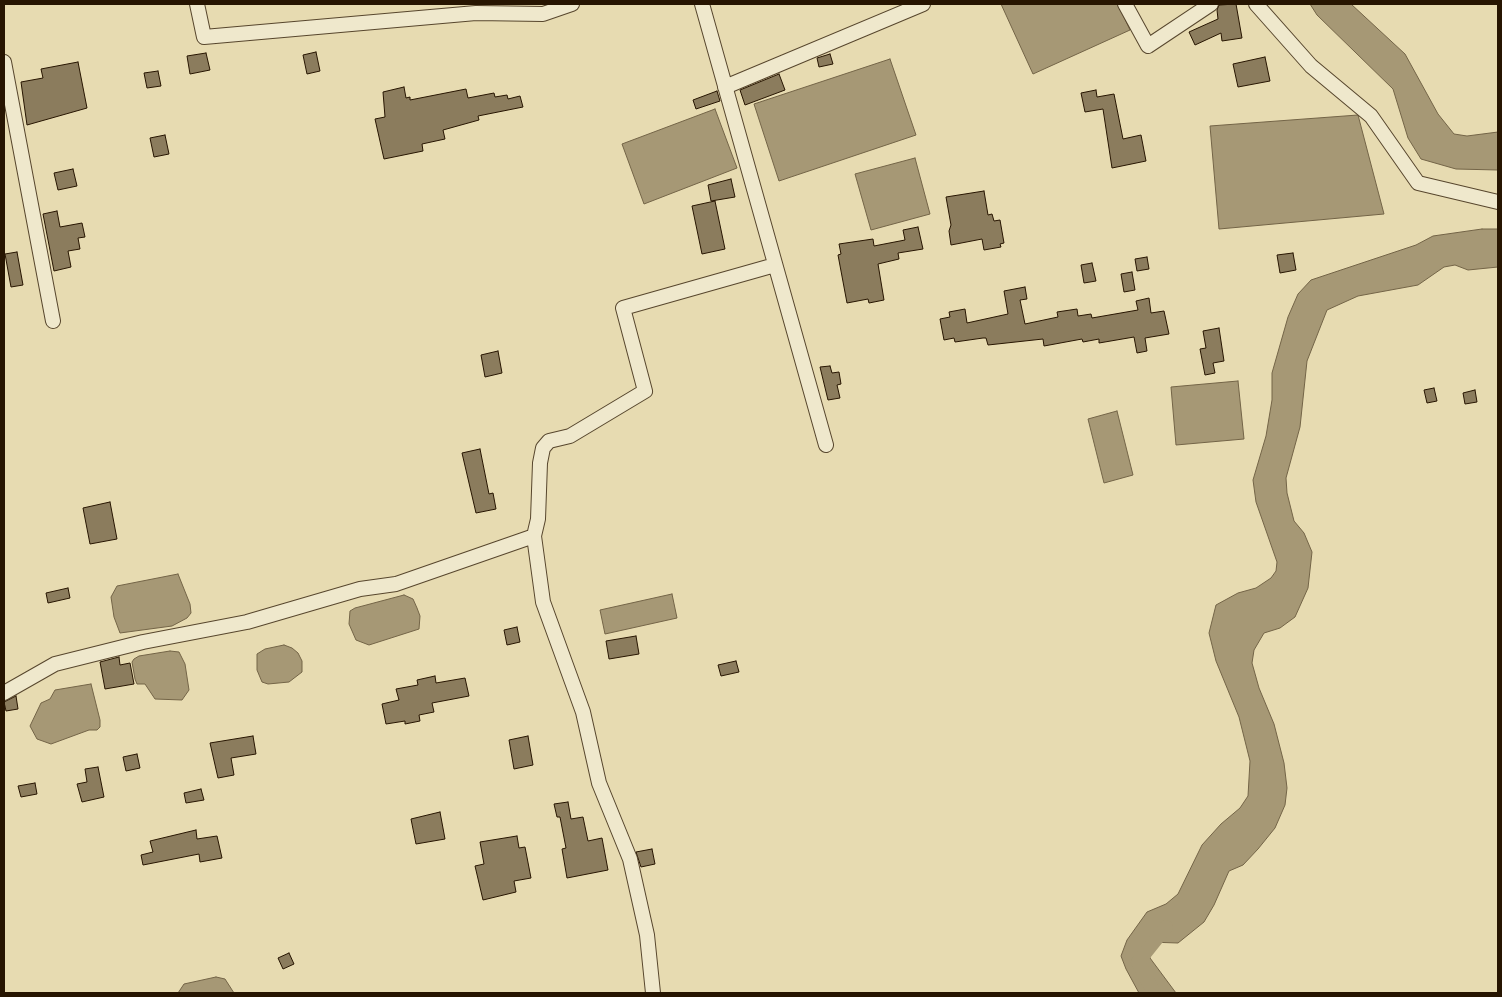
<!DOCTYPE html>
<style>
body{margin:0}
#map{position:relative;width:1502px;height:997px;overflow:hidden;background:#e7dbb1;font-family:"IM FELL French Canon",serif}
canvas{display:block}
.frame{position:absolute;inset:0;border:5px solid #271501;pointer-events:none}
</style>
<div id="map">
<canvas width="1502" height="997"></canvas>
<div class="frame"></div>
</div>
<script>
const context = document.querySelector('canvas').getContext('2d');
context.lineJoin = 'round';
function paint(path, color) {
  context.fillStyle = color;
  context.fill(path, 'evenodd');
}
function shape(rows) {
  const path = new Path2D();
  for (const r of rows) {
    path.moveTo(r[0], r[1]);
    for (let i = 2; i < r.length; i += 2) path.lineTo(r[i], r[i + 1]);
  }
  return path;
}
function trace(path, color, width, dash) {
  context.strokeStyle = color;
  context.lineWidth = width;
  context.lineCap = dash ? 'butt' : 'round';
  context.setLineDash(dash || []);
  context.stroke(path);
}
const water = shape([
 [1001,4,1118,4,1130,30,1033,74,1001,4],
 [1310,4,1351,4,1405,54,1438,114,1454,134,1467,136,1498,132,1498,170,1456,169,1421,159,1408,138,1393,89,1317,15,1310,4],
 [890,59,916,135,779,181,754,104,890,59],
 [715,109,737,168,644,204,622,144,715,109],
 [1358,115,1384,214,1219,229,1210,126,1358,115],
 [915,158,930,214,871,230,855,174,915,158],
 [1482,229,1498,229,1498,267,1468,270,1455,265,1444,267,1418,285,1358,296,1327,310,1307,361,1300,427,1286,478,1287,493,1294,521,1304,533,1312,552,1308,588,1295,617,1280,628,1264,633,1254,650,1252,663,1259,688,1274,724,1284,763,1287,788,1285,805,1275,828,1258,849,1243,865,1229,871,1214,905,1204,922,1178,943,1148,942,1150,958,1176,993,1139,993,1126,969,1121,956,1127,940,1147,912,1166,904,1178,894,1202,845,1221,824,1240,808,1248,796,1250,761,1239,717,1216,661,1209,633,1216,605,1238,593,1256,588,1271,578,1276,571,1277,562,1256,502,1253,480,1266,436,1272,400,1272,373,1288,317,1298,294,1311,280,1416,245,1433,236,1482,229],
 [1238,381,1244,439,1176,445,1171,387,1238,381],
 [1117,411,1133,475,1104,483,1088,419,1117,411],
 [178,574,190,604,191,613,187,618,172,626,120,633,114,617,111,597,117,586,178,574],
 [672,594,677,618,605,634,600,610,672,594],
 [404,595,413,599,417,608,420,616,419,629,369,645,356,640,349,624,350,611,355,608,404,595],
 [284,645,292,648,298,653,302,661,302,672,289,682,268,684,262,682,257,670,257,654,265,649,284,645],
 [170,651,179,652,185,664,189,690,182,700,155,699,145,684,137,684,135,679,132,662,134,659,139,656,170,651],
 [91,684,100,720,100,727,97,730,89,730,51,744,37,739,30,726,41,703,50,699,55,690,91,684],
 [216,977,225,979,234,993,178,993,184,984,216,977]
]);
paint(water, '#a69875');
trace(water, '#736447', 1);
trace(shape([
 [1154,993,1138,962,1166,927]
]), '#a69875', 14);
const building = shape([
 [1236,4,1242,38,1222,41,1221,33,1195,45,1189,32,1218,19,1217,10,1219,5,1236,4],
 [316,52,320,71,307,74,303,55,316,52],
 [206,53,210,70,190,74,187,56,206,53],
 [830,54,833,64,819,67,817,58,830,54],
 [1265,57,1270,81,1238,87,1233,64,1265,57],
 [78,62,87,108,27,125,21,82,43,78,41,69,78,62],
 [158,71,161,86,147,88,144,73,158,71],
 [779,74,785,90,745,105,740,90,779,74],
 [404,87,406,98,410,97,410,100,466,89,468,98,494,93,495,97,507,95,508,99,520,96,523,107,478,116,479,120,443,130,445,139,422,144,423,151,384,159,375,119,385,117,383,92,404,87],
 [1096,90,1097,97,1114,94,1123,139,1141,135,1146,161,1112,168,1103,109,1085,112,1081,93,1096,90],
 [717,91,720,101,696,109,693,100,717,91],
 [165,135,169,154,154,157,150,138,165,135],
 [73,169,77,186,58,190,54,173,73,169],
 [731,179,735,197,711,201,708,185,731,179],
 [984,191,988,215,992,214,994,221,1000,220,1004,243,1000,244,1001,247,984,250,982,239,951,245,949,231,951,225,946,197,984,191],
 [715,201,725,249,702,254,692,206,715,201],
 [57,211,60,227,82,223,85,237,78,238,80,249,68,251,71,267,54,271,43,214,57,211],
 [918,227,923,249,898,253,899,259,878,264,884,300,869,303,868,299,847,303,838,255,841,254,839,244,873,239,874,246,905,240,903,230,918,227],
 [17,252,23,285,11,287,5,254,17,252],
 [1293,253,1296,270,1280,273,1277,255,1293,253],
 [1147,257,1149,269,1137,271,1135,259,1147,257],
 [1092,263,1096,281,1084,283,1081,265,1092,263],
 [1132,272,1135,290,1124,292,1121,274,1132,272],
 [1025,287,1027,299,1020,300,1025,324,1058,317,1057,312,1077,309,1078,316,1091,314,1092,318,1138,310,1136,301,1149,298,1151,313,1164,311,1169,334,1145,338,1147,351,1137,353,1134,337,1099,343,1099,339,1083,342,1082,339,1044,346,1043,339,988,345,986,338,983,338,955,342,954,338,944,340,940,319,950,317,949,312,965,309,967,323,1008,314,1004,291,1025,287],
 [1219,328,1224,361,1213,363,1215,373,1205,375,1200,349,1206,348,1203,331,1219,328],
 [498,351,502,373,485,377,481,355,498,351],
 [830,366,832,373,839,372,841,384,837,385,840,398,828,400,820,367,830,366],
 [1434,388,1437,401,1427,403,1424,390,1434,388],
 [1475,390,1477,402,1465,404,1463,393,1475,390],
 [480,449,489,494,493,493,496,509,476,513,462,453,480,449],
 [110,502,117,539,90,544,83,508,110,502],
 [68,588,70,598,48,603,46,593,68,588],
 [517,627,520,642,507,645,504,630,517,627],
 [636,636,639,654,609,659,606,641,636,636],
 [119,657,120,665,130,663,134,684,105,689,100,662,119,657],
 [736,661,739,672,721,676,718,665,736,661],
 [435,676,436,683,465,678,469,696,432,703,434,712,419,715,420,721,405,724,405,721,386,724,382,704,399,700,396,689,418,685,417,680,435,676],
 [16,696,18,709,6,711,4,702,16,696],
 [253,736,256,754,231,758,234,775,218,778,210,743,253,736],
 [528,736,533,765,514,769,509,740,528,736],
 [137,754,140,768,126,771,123,757,137,754],
 [98,767,104,797,82,802,77,784,87,782,85,769,98,767],
 [35,783,37,794,21,797,18,786,35,783],
 [201,789,204,800,186,803,184,793,201,789],
 [568,802,571,819,583,817,588,841,602,838,608,870,567,878,562,849,566,848,560,817,557,817,554,804,568,802],
 [440,812,445,839,416,844,411,819,440,812],
 [196,830,197,839,217,836,222,858,200,862,199,854,143,865,141,855,153,852,150,841,196,830],
 [517,836,519,848,525,847,531,878,514,881,516,892,483,900,475,866,484,864,480,842,517,836],
 [652,849,655,864,641,867,636,852,652,849],
 [289,953,294,964,283,969,278,958,289,953]
]);
paint(building, '#8b7c5d');
trace(building, '#271501', 1);
const minor = shape([
 [197,4,204,37,476,13,543,14,572,4],
 [702,4,826,445],
 [1125,4,1148,46,1211,4],
 [1256,4,1311,66,1371,116,1418,183,1498,202],
 [4,62,53,321],
 [725,87,923,4],
 [534,536,543,602,583,712,599,783,630,859,647,935,653,993],
 [4,693,55,664,143,642,247,622,360,589,396,584,534,536,538,519,540,463,543,448,549,441,570,436,645,391,623,308,775,265]
]);
trace(minor, '#57462d', 16);
trace(minor, '#efe8cc', 14);
</script>
